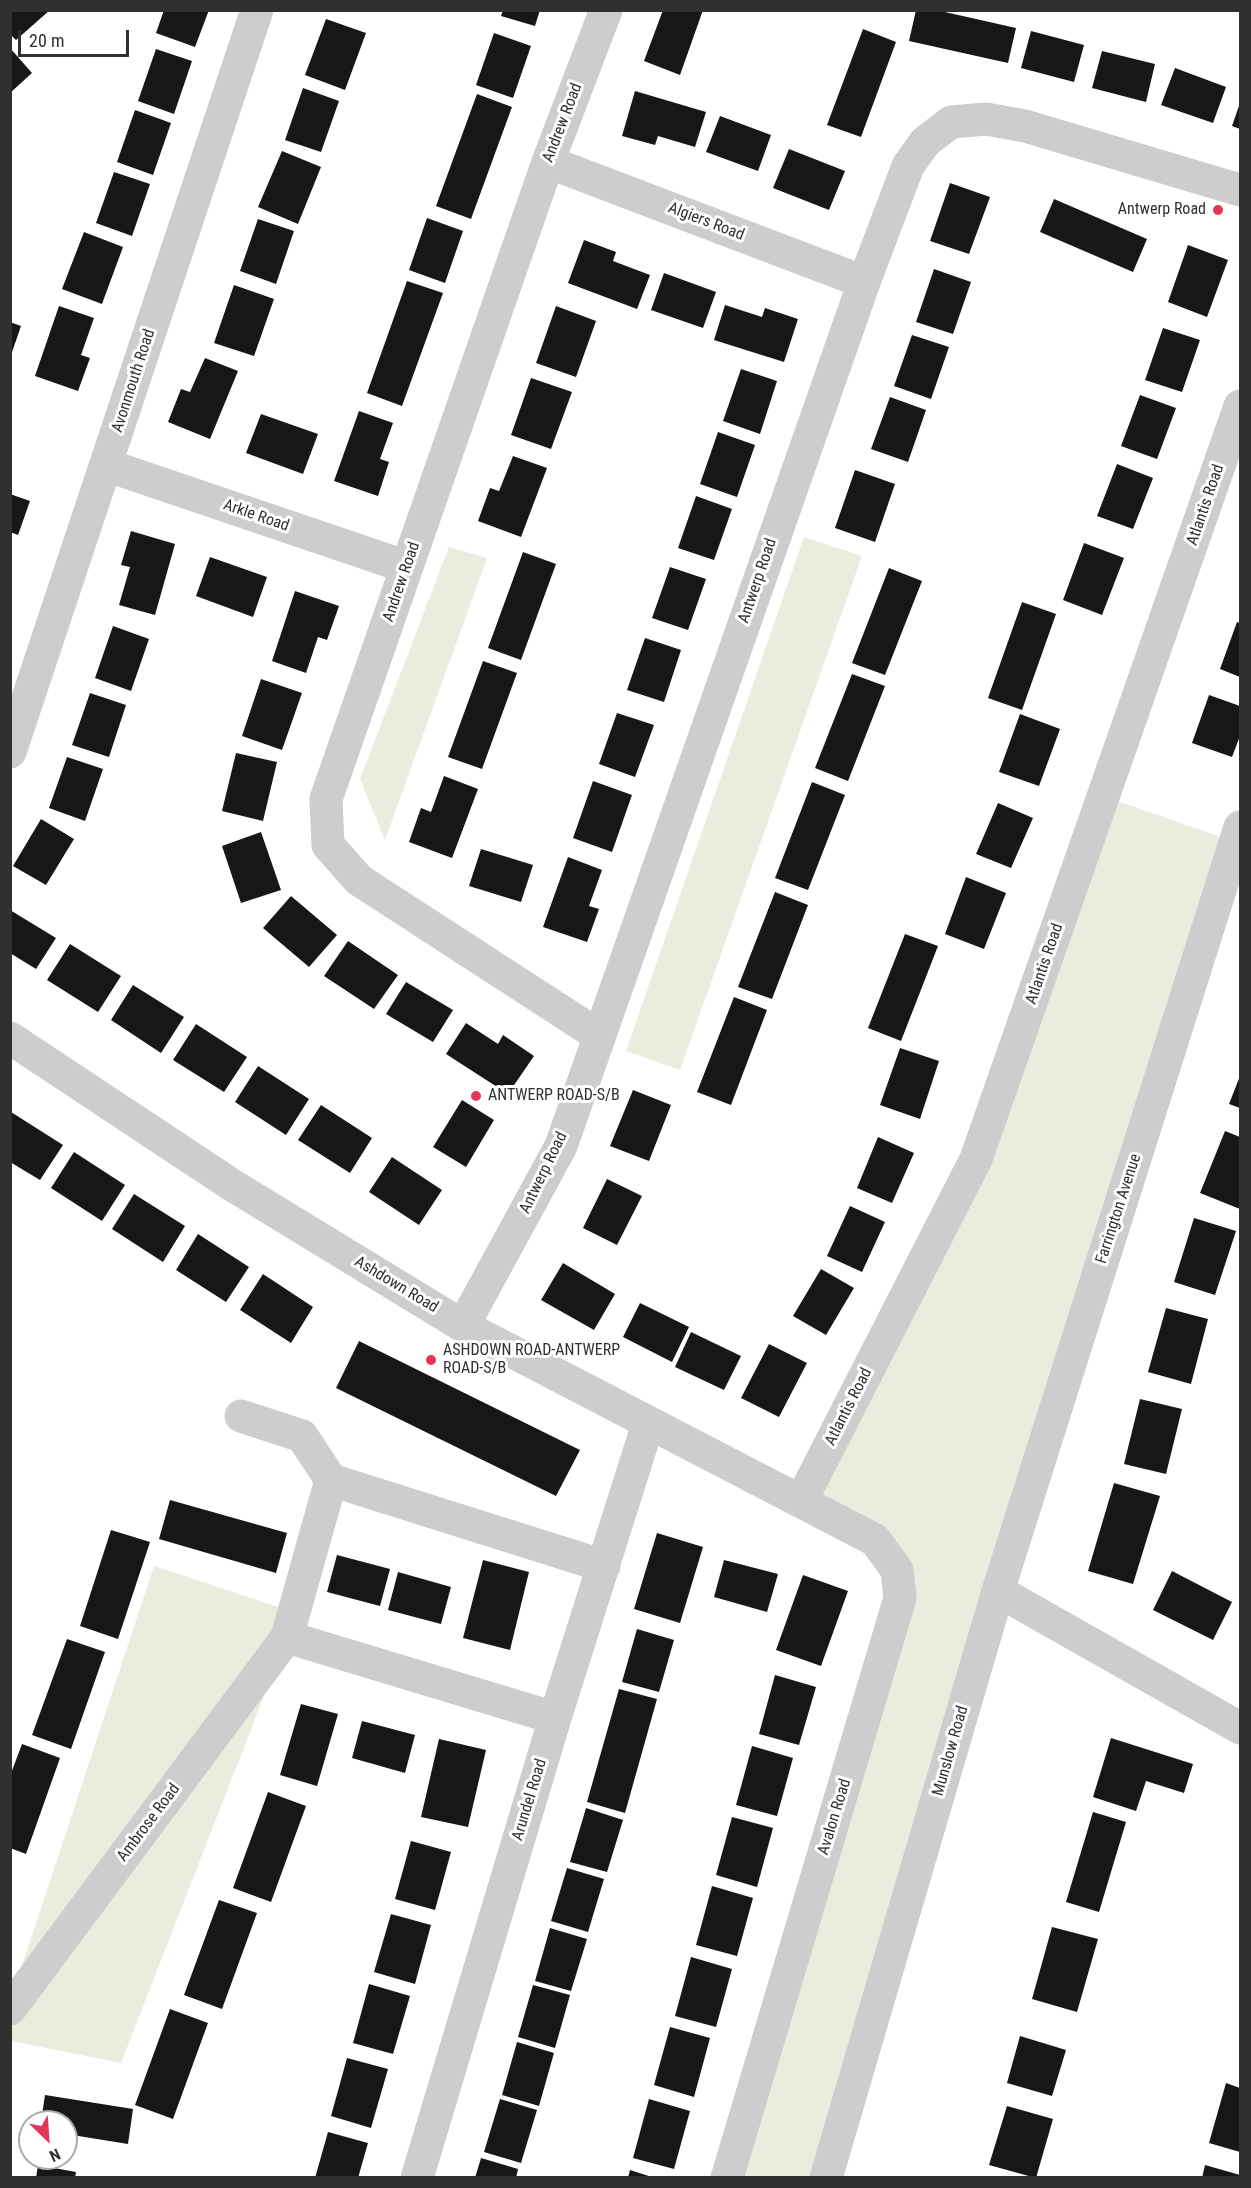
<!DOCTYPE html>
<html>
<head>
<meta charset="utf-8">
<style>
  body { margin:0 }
  #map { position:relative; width:1251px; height:2188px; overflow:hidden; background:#fff; font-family:"Roboto Condensed",sans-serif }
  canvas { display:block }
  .frame { position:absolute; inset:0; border:12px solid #303030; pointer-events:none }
  .north { position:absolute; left:18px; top:2110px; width:60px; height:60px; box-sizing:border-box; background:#fff; border:2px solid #acacac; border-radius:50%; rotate:155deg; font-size:16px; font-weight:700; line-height:24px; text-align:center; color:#303030 }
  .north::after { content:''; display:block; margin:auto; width:21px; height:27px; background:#e33658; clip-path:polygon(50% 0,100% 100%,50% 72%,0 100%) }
  .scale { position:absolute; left:18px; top:30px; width:111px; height:27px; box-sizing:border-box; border:3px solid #303030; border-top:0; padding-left:8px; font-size:18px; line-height:21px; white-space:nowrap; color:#303030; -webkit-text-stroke:4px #fff; paint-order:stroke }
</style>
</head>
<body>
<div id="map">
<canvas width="1251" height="2188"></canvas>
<div class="frame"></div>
<div class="north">N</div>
<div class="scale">20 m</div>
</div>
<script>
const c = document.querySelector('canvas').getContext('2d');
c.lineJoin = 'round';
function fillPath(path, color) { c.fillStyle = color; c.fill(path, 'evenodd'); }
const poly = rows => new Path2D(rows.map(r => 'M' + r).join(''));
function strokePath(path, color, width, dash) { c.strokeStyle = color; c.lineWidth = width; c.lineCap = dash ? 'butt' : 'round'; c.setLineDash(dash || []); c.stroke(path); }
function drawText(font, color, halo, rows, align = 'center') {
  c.font = font + ' "Roboto Condensed",sans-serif'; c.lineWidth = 6; c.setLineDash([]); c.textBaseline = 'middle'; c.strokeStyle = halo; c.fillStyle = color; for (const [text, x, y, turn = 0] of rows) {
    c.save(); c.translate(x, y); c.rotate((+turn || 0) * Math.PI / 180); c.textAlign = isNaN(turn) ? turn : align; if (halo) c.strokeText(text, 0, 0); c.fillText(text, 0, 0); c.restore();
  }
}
const green = poly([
  [804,537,862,556,680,1070,626,1051],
  [449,547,487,558,385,840,360,779],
  [1103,796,1235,842,826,2177,727,2178,897,1570,801,1501,976,1159],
  [154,1566,294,1612,287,1637,121,2063,11,2041,11,1999]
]);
const building = poly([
  [10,10,50,10,16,40,10,34],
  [164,10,209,10,195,47,156,33],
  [503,10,540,10,535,26,501,16],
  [663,10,703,10,680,75,644,61],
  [916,10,936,10,1016,28,1008,63,909,41],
  [326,19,366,33,345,90,305,75],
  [863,29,896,42,861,137,827,125],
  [1031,31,1084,45,1074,82,1021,68],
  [494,33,531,46,513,98,476,85],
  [10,48,32,73,10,93],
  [156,49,192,61,174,114,138,101],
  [1102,51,1155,64,1146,102,1092,88],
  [1175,68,1226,87,1213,123,1161,105],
  [303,88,339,101,321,152,285,140],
  [635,91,706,112,695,147,658,136,655,145,622,136],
  [477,94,512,107,471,219,436,206],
  [1240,103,1240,129,1232,126],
  [135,110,171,123,153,175,117,162],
  [720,116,771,135,758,171,706,152],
  [789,149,845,171,829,210,773,188],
  [282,151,321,167,298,224,258,207],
  [114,172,150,184,132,236,96,223],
  [950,183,990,197,969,254,930,241],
  [1054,199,1147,239,1133,272,1040,232],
  [427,218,463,231,445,283,409,270],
  [258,219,294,231,276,284,240,271],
  [84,232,123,247,102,304,62,289],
  [584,240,616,252,613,261,650,275,637,309,568,283],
  [1188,245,1228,260,1207,317,1168,302],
  [934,269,971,282,953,334,916,322],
  [664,273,716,292,703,328,651,310],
  [407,281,443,293,402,406,367,393],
  [234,285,274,299,254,356,214,343],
  [725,305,762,317,765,308,798,319,784,362,714,340],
  [59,306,94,318,81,355,90,358,78,391,35,376],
  [556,306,596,321,576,377,536,363],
  [10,322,21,326,11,355,10,355],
  [1163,328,1200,340,1182,392,1145,380],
  [912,335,949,347,931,399,894,386],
  [205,358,238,371,210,439,168,422,181,389,190,392],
  [741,369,777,381,760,434,723,421],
  [531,378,572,392,551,449,511,435],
  [1140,395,1176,408,1157,459,1121,446],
  [890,397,926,410,908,462,871,449],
  [359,411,393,423,380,459,389,462,378,496,334,481],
  [261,414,318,434,303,474,246,453],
  [718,432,755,445,737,497,700,484],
  [513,456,547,468,521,537,478,521,490,488,499,491],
  [1117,464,1153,478,1133,529,1097,516],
  [855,470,895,484,875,542,835,528],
  [10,494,30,501,18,535,10,532],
  [696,496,732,509,714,560,678,548],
  [131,531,175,544,155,615,119,605,130,567,121,565],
  [1084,543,1124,558,1102,615,1063,600],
  [523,552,556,564,521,660,488,648],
  [210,557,267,577,253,617,196,596],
  [670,567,706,579,688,630,652,618],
  [889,568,922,581,885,675,852,663],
  [295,591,339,606,327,640,318,637,306,673,272,661],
  [1022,602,1056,614,1022,710,988,698],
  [1237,622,1240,623,1240,677,1220,669],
  [113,626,149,639,131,691,95,678],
  [645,638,681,650,664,702,627,690],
  [483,661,517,673,482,769,448,757],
  [852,674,885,686,848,781,815,768],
  [261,679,302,693,282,750,242,736],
  [90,693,126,705,109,757,72,745],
  [1209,695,1240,706,1240,736,1232,757,1192,743],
  [617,713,654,725,635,777,599,764],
  [1020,714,1060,729,1039,786,999,772],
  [236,753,277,762,263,821,222,811],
  [67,757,103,769,85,821,49,808],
  [444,776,478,789,452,858,409,842,421,808,431,812],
  [593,781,632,795,612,852,573,838],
  [812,782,845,795,808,890,775,878],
  [998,803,1033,818,1011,868,976,854],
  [41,819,74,839,46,885,13,866],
  [261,832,281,890,241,903,222,846],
  [481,849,533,865,521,902,469,886],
  [568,857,602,870,589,906,599,909,587,942,543,927],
  [966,877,1006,893,984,949,945,934],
  [775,892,808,905,772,999,738,987],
  [291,896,337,935,309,967,263,928],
  [10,910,56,938,36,969,10,953],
  [905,934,938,946,901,1041,868,1028],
  [348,941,398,975,374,1009,324,976],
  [70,944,121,976,98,1012,47,980],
  [406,982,453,1010,433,1042,386,1014],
  [133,985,184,1017,161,1053,111,1020],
  [734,997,767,1010,731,1105,697,1092],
  [466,1023,498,1044,503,1035,534,1056,508,1094,446,1054],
  [196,1024,247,1057,224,1092,173,1060],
  [900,1048,939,1061,920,1119,880,1105],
  [258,1066,309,1099,286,1135,235,1102],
  [1240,1076,1240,1108,1229,1104],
  [633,1090,671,1105,649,1161,610,1146],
  [462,1100,494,1120,466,1167,433,1147],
  [321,1105,372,1138,350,1173,298,1140],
  [11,1112,63,1145,40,1180,10,1162],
  [1225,1131,1240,1137,1240,1209,1200,1193],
  [878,1137,914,1153,892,1203,857,1188],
  [74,1152,125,1185,102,1221,51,1188],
  [392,1157,442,1190,419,1225,369,1192],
  [607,1179,642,1196,617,1245,583,1228],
  [134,1194,185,1226,163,1262,112,1229],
  [850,1206,885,1222,862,1272,827,1256],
  [1194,1218,1236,1231,1215,1295,1174,1282],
  [198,1234,249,1267,226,1302,176,1270],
  [563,1263,615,1294,594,1330,541,1300],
  [821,1269,854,1288,826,1335,793,1316],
  [263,1274,313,1307,291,1343,240,1310],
  [640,1303,689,1327,672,1362,623,1337],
  [1166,1308,1208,1319,1191,1384,1148,1372],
  [691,1332,741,1356,724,1390,675,1367],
  [359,1341,580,1450,556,1496,336,1388],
  [769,1344,807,1363,779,1417,741,1398],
  [1140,1399,1182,1409,1166,1474,1124,1464],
  [1114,1483,1160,1496,1133,1584,1088,1571],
  [170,1500,287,1533,276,1573,159,1539],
  [111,1530,150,1542,118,1639,80,1626],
  [657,1533,703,1547,680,1623,634,1609],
  [337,1555,390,1569,380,1606,327,1592],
  [483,1560,529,1572,510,1650,463,1638],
  [724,1560,778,1574,767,1612,714,1597],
  [1172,1571,1232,1602,1213,1640,1153,1610],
  [398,1572,451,1587,441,1624,388,1610],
  [803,1575,848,1591,821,1666,776,1650],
  [637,1629,674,1640,659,1692,622,1682],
  [67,1639,105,1652,71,1749,32,1735],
  [775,1675,816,1687,799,1745,759,1734],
  [619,1689,657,1699,625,1813,587,1802],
  [301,1704,338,1714,317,1786,280,1775],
  [362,1721,415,1735,405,1773,352,1758],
  [1111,1738,1193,1764,1184,1793,1146,1781,1136,1811,1093,1797],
  [439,1739,486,1750,468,1827,421,1817],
  [22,1744,60,1758,26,1854,10,1848,10,1776],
  [752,1746,793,1758,777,1816,736,1805],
  [268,1792,306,1806,271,1902,233,1888],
  [586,1808,623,1820,607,1872,570,1862],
  [1093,1812,1126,1822,1099,1912,1066,1902],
  [732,1817,773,1828,757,1887,716,1875],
  [411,1841,451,1852,435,1910,395,1899],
  [567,1868,604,1879,588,1932,551,1921],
  [712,1886,753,1898,737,1956,696,1945],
  [219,1900,257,1913,222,2009,184,1995],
  [391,1914,431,1925,415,1984,374,1972],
  [1052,1927,1098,1939,1077,2012,1032,1999],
  [550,1928,587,1939,571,1991,535,1981],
  [691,1957,732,1969,716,2027,675,2016],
  [369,1984,410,1996,393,2054,353,2043],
  [533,1985,570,1995,555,2048,518,2037],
  [170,2009,208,2023,173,2119,135,2105],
  [670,2027,710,2038,694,2097,654,2085],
  [1020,2036,1066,2050,1052,2096,1007,2083],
  [517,2042,554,2053,539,2106,502,2095],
  [347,2058,388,2069,371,2128,331,2116],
  [1226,2083,1240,2088,1240,2152,1209,2143],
  [45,2095,133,2109,128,2144,66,2134,66,2122,41,2122],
  [500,2099,537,2110,521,2163,484,2152],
  [649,2099,690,2111,674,2169,633,2158],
  [1007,2106,1053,2119,1036,2178,989,2165],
  [328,2132,368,2143,358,2178,315,2178],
  [481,2158,518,2169,516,2178,475,2178],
  [38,2165,76,2172,75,2178,36,2178],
  [1205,2165,1240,2175,1240,2178,1202,2178],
  [630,2170,652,2177,652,2178,628,2178]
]);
const minor = poly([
  [548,162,864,282],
  [106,465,407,567],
  [10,752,257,10],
  [598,1035,359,880,328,845,326,799,548,162,606,10],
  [10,1038,232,1185,463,1326,875,1540,897,1570,900,1598,727,2178],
  [463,1326,561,1146,864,282,908,166,925,142,951,122,986,119,1025,126,1240,190],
  [241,1416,302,1436,331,1480,604,1566],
  [801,1501,976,1159,1240,406],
  [998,1591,1240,827],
  [287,1637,555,1718],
  [10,2009,287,1637,331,1480],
  [417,2178,555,1718,648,1424],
  [826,2178,998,1591,1240,1728]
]);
const markers = [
  [1218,210,6,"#e33658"],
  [476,1096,6,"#e33658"],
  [431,1360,6,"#e33658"]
];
const streetNames = [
  ["Andrew Road",563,123,-69],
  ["Algiers Road",706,222,21],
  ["Avonmouth Road",134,381,-72],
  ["Atlantis Road",1206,505,-71],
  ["Arkle Road",256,516,19],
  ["Antwerp Road",758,581,-71],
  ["Andrew Road",402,582,-71],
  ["Atlantis Road",1045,964,-71],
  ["Antwerp Road",544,1173,-64],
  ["Farrington Avenue",1119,1209,-72],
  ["Ashdown Road",396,1285,31],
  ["Atlantis Road",849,1407,-63],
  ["Munslow Road",951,1751,-74],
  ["Arundel Road",530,1800,-73],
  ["Avalon Road",835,1817,-73],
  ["Ambrose Road",149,1823,-53]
];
const poiNames = [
  ["Antwerp Road",1206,210,"right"],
  ["ANTWERP ROAD-S/B",488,1096],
  ["ASHDOWN ROAD-ANTWERP",443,1351],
  ["ROAD-S/B",443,1369]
];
fillPath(green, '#e8edde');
fillPath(building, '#171717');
strokePath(minor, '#cdcdcd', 33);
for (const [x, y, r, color] of markers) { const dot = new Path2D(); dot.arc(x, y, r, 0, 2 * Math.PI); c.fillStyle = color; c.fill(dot); strokePath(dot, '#fff', 2); }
drawText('16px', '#303030', '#fff', streetNames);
drawText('16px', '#303030', '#fff', poiNames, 'left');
</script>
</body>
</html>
